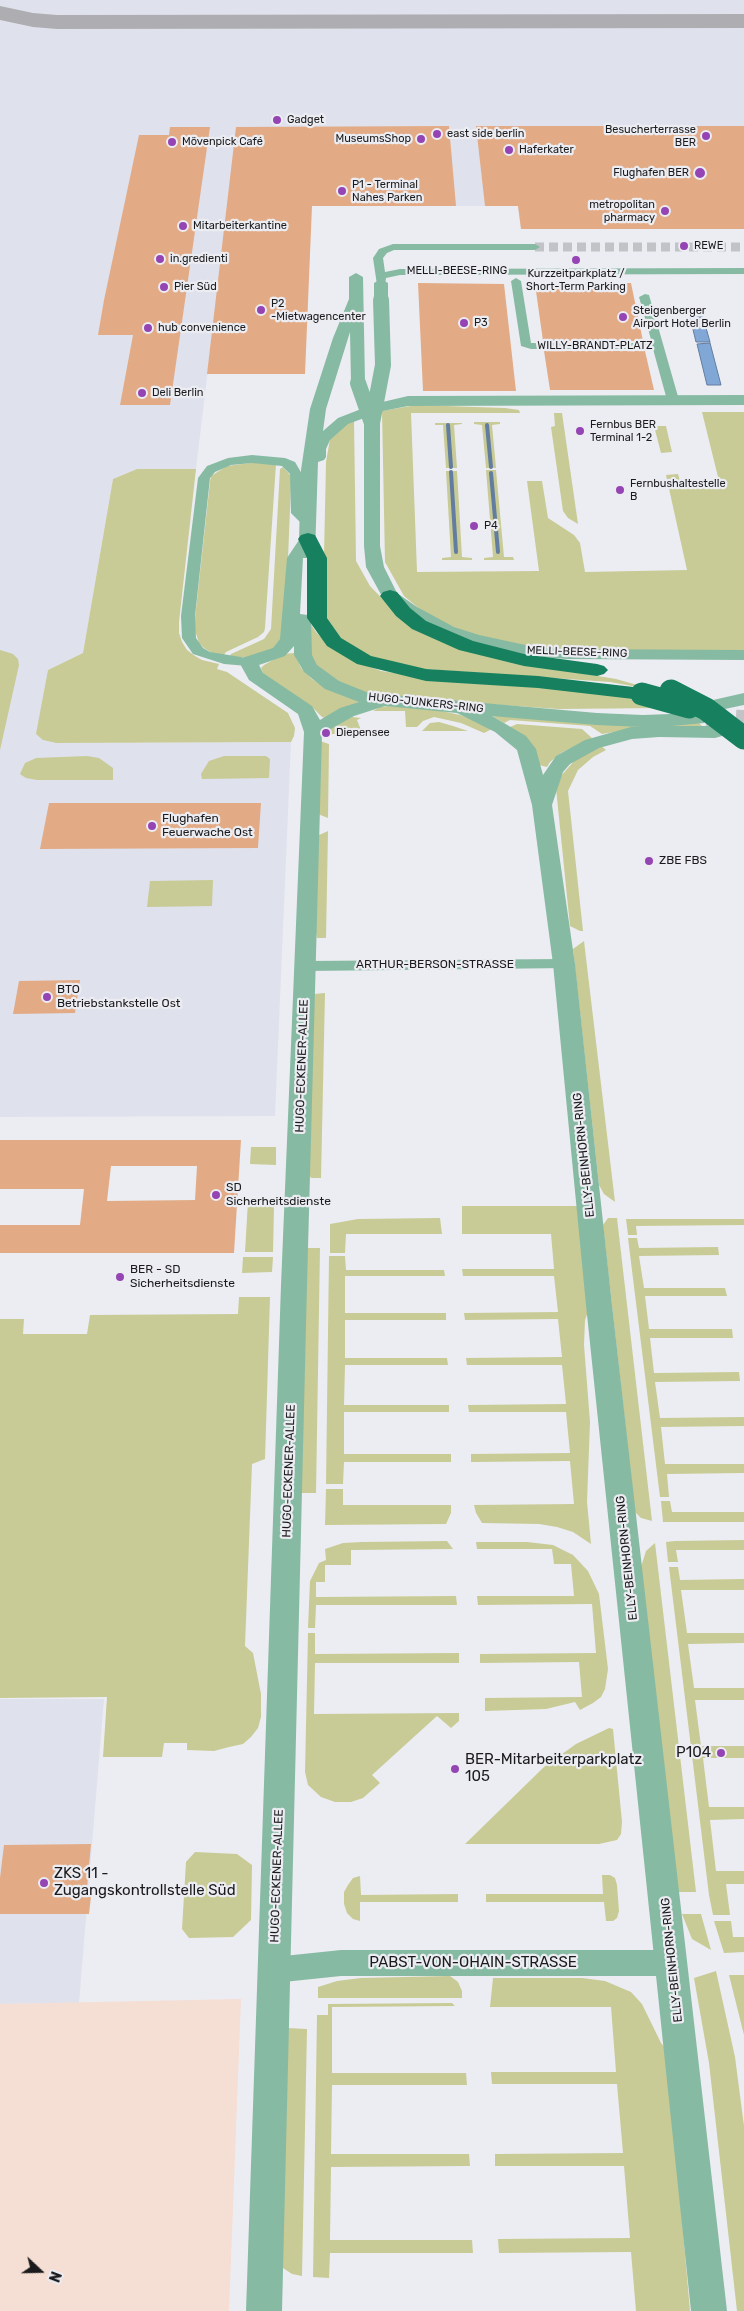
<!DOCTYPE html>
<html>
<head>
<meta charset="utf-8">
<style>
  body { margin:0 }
  #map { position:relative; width:744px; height:2311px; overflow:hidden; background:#ecedf2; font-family:Rubik,sans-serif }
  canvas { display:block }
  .north { position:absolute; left:15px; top:2246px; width:50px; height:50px; -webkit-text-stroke:4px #ecedf2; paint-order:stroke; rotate:111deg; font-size:14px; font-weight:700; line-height:20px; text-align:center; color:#1b1b1d }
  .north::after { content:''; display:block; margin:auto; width:18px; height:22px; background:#1b1b1d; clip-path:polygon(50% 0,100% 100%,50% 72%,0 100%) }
</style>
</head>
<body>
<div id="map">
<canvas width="744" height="2311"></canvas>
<div class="north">N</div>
</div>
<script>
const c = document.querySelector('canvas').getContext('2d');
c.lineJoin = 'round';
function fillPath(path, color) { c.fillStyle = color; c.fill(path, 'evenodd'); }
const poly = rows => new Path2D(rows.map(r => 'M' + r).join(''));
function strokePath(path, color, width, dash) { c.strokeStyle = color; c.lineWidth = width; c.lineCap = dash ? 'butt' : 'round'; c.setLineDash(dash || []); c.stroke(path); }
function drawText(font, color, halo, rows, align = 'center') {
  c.font = font + ' Rubik,sans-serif'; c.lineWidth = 4.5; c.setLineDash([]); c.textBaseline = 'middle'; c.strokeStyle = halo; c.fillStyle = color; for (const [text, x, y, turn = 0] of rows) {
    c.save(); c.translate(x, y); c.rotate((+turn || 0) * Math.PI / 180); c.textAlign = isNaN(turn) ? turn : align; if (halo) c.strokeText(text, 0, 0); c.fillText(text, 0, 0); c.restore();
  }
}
const built = poly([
  [0,0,744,0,744,229,521,229,518,206,456,206,231,176,196,469,137,469,113,479,83,653,48,670,43,740,56,743,291,742,275,1116,0,1117],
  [0,1699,104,1699,79,2003,0,2004]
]);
const industrial = poly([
  [241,1999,229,2311,0,2311,0,2004]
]);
const green = poly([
  [416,405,505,408,519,410,520,413,411,413,417,572,539,571,527,481,542,481,548,518,574,535,580,543,585,572,687,570,666,475,678,474,680,481,719,481,702,412,744,412,744,650,566,650,532,648,483,638,445,624,422,611,404,596,385,562,382,411],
  [554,413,562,413,578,524,568,518,563,511,551,427,555,426],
  [354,420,356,561,370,586,398,615,574,672,616,679,655,690,610,682,410,668,371,657,341,639,325,615,323,602,326,462,330,439,346,424],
  [474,422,500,422,500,424,492,425,496,468,486,468,482,425,474,424],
  [435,423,462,423,462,424,454,425,457,468,446,468,443,425,435,425],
  [654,426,666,426,672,452,661,453],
  [258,462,276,464,265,628,264,632,258,637,226,652,223,656,212,653,204,648,199,643,194,627,210,482,211,476,227,466],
  [283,467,291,476,291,484,285,633,272,650,250,657,230,657,231,654,264,639,271,629,280,469],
  [137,469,196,469,179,622,179,633,182,642,187,650,195,656,202,660,219,664,217,669,227,672,288,713,295,728,294,736,291,742,56,743,43,740,36,734,48,670,83,653,113,479],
  [486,470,496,470,504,557,513,557,514,560,484,560,484,558,493,557],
  [446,471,457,471,462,557,472,558,472,560,442,560,442,558,451,557],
  [310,623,316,632,329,646,353,660,381,671,435,679,551,688,630,698,661,708,558,709,404,698,368,693,343,685,320,670,310,656],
  [0,650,13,654,18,659,19,665,0,750],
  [294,653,301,668,312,679,329,690,361,701,325,718,322,717,314,709,264,676,261,668,264,665,284,654],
  [388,706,437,710,460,715,494,728,484,733,461,723,434,717,423,721,417,727,406,727,405,711,373,711,380,707],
  [489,714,699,723,702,726,638,728,602,734,590,726,510,720,504,723],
  [352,717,361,718,357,720,361,730,343,734,322,734,325,730],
  [439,722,453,726,468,731,422,731,430,723],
  [517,724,582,729,592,738,561,753,550,762,547,767,539,765,510,727],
  [320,741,329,744,328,818,318,814],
  [601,746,606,750,593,757,578,770,568,791,583,931,580,931,570,926,556,788,560,777,575,760],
  [87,756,99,758,113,768,113,780,37,780,26,778,20,774,25,763,36,758],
  [224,756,266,756,270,759,269,778,202,779,201,774,209,761],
  [328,831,326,938,317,938,315,929,317,836],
  [213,880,212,906,147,907,150,881],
  [584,941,615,1202,604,1194,599,1185,573,949],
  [325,993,321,1178,311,1178,308,1173,314,994],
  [251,1147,276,1147,276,1165,250,1164],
  [248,1201,272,1201,274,1206,273,1252,245,1252],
  [462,1206,581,1206,591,1304,585,1320,584,1345,590,1422,587,1502,591,1544,573,1532,557,1527,539,1524,482,1523,476,1513,474,1505,574,1504,570,1461,471,1462,471,1454,570,1453,566,1412,469,1412,468,1405,566,1404,562,1365,467,1365,466,1358,562,1357,558,1319,465,1320,464,1313,558,1312,554,1276,463,1276,462,1269,554,1269,551,1234,462,1234],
  [440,1218,442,1234,346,1234,345,1253,330,1253,330,1224,358,1219],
  [608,1218,617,1218,652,1521,641,1518,635,1512,603,1225],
  [626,1219,744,1219,744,1225,636,1226,637,1235,628,1235],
  [628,1238,637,1238,639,1248,718,1247,719,1255,639,1256,644,1288,725,1288,727,1296,645,1296,649,1329,732,1329,733,1338,650,1338,654,1373,739,1372,740,1381,655,1382,660,1418,744,1417,744,1426,661,1427,665,1464,744,1464,744,1473,667,1474,669,1497,660,1497],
  [307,1248,320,1248,316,1493,300,1493],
  [329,1256,345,1256,346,1270,444,1270,445,1276,345,1276,345,1313,446,1313,446,1320,345,1320,345,1358,447,1358,448,1365,345,1365,344,1405,449,1405,449,1412,344,1412,344,1454,451,1454,451,1462,344,1462,343,1484,326,1484],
  [243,1257,273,1257,272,1272,242,1273],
  [239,1297,270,1297,265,1459,252,1464,245,1646,253,1653,261,1694,261,1717,258,1728,251,1737,243,1744,229,1747,214,1751,187,1750,187,1743,164,1743,162,1757,103,1757,107,1697,0,1698,0,1319,24,1319,23,1334,87,1334,90,1315,238,1314],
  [326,1489,343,1489,343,1505,451,1505,451,1513,446,1524,325,1525],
  [661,1501,670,1501,672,1512,744,1512,744,1522,663,1522],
  [744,1540,744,1550,676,1550,678,1562,668,1562,666,1542,675,1541],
  [447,1541,453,1549,351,1550,351,1565,325,1565,325,1582,316,1582,316,1597,456,1596,457,1605,316,1605,315,1628,308,1628,310,1581,319,1563,326,1560,325,1549,343,1543,362,1542],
  [476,1542,527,1542,553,1545,573,1555,588,1571,599,1594,608,1669,605,1689,601,1697,593,1703,580,1710,575,1702,546,1709,485,1711,485,1698,582,1697,579,1662,480,1663,480,1654,596,1653,592,1604,478,1605,477,1596,574,1596,571,1564,554,1564,552,1549,477,1549],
  [655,1543,696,1892,676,1892,641,1567,646,1551],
  [669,1567,678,1567,680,1580,744,1579,744,1590,681,1590,687,1633,744,1633,744,1643,688,1644,694,1688,744,1688,744,1700,695,1700,701,1746,744,1746,744,1758,703,1758,709,1807,744,1807,744,1819,710,1820,716,1871,744,1871,744,1884,726,1884,730,1915,713,1915,709,1895],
  [308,1633,315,1633,315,1654,459,1653,459,1663,315,1663,314,1714,459,1713,459,1721,451,1728,437,1716,372,1775,380,1783,363,1798,351,1802,335,1802,321,1797,308,1785,305,1772],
  [609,1728,613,1729,622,1822,621,1834,617,1840,599,1844,465,1844,544,1767,576,1744],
  [195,1852,237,1854,252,1865,251,1920,233,1937,189,1938,182,1929,186,1862],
  [602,1875,610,1875,615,1878,617,1885,619,1911,617,1918,613,1921,606,1921,604,1902,486,1902,486,1894,603,1894],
  [360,1876,361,1895,458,1894,458,1902,360,1902,360,1921,353,1919,347,1913,344,1904,344,1892,348,1885,353,1878],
  [682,1914,701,1914,711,1950,692,1939],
  [714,1921,731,1921,733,1937,744,1937,744,1952,724,1953],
  [716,1971,735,2057,744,2126,744,2311,737,2311,709,2063,694,1978],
  [729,1975,744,1975,744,2035],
  [450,1976,458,1982,462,1991,462,1998,318,1998,318,1987,337,1981,361,1978],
  [493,1978,582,1978,605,1981,631,1992,642,2004,661,2043,667,2050,690,2311,636,2311,631,2252,499,2253,498,2239,630,2238,624,2166,495,2166,495,2154,623,2153,617,2084,492,2084,491,2072,616,2072,611,2007,490,2007],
  [452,2003,455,2006,332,2007,332,2073,466,2073,467,2085,332,2085,331,2154,469,2154,470,2166,331,2167,330,2240,472,2240,473,2253,330,2253,329,2278,313,2277,317,2015,328,2015,328,2004],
  [287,2028,307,2029,302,2276,292,2274,283,2268,280,2261]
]);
const water = poly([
  [690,317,703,317,710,342,696,342,690,317],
  [710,343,721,385,707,385,697,344,710,343]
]);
const stream = poly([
  [448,425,451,467],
  [487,425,491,467],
  [451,472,456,552],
  [491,473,498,552]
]);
const taxiway = poly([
  [0,6,33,13,57,15,744,14,744,28,57,29,33,27,0,20,0,6]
]);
const building = poly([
  [449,126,456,206,312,206,305,374,207,374,236,127],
  [476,126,744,126,744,229,521,229,518,206,485,206],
  [170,127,210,127,170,405,120,405,133,335,98,335,104,300,139,135,169,135],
  [418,283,504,284,516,391,423,391],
  [631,283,643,341,543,341,535,284],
  [544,351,645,351,654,390,550,390],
  [49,803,261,803,258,848,40,849],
  [80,980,75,1013,13,1014,19,981],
  [0,1140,241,1140,234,1253,0,1253,0,1225,80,1225,84,1189,0,1189],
  [111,1166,197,1166,195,1200,107,1201],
  [91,1844,87,1888,92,1888,89,1914,0,1914,0,1878,4,1845]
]);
const minorTunnel = poly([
  [535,247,744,247]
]);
const tertiaryTunnel = poly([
  [706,719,744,720]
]);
const minor = poly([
  [393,244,535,244,540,247,535,250,394,250,387,253,383,258,385,272,400,269,744,268,744,274,400,275,386,278,385,285,377,285,373,258,379,249,393,244],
  [516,278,521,281,531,343,652,343,639,297,645,294,649,295,679,400,677,403,669,403,667,400,653,349,531,349,521,346,511,281,516,278],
  [252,455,285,458,295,462,302,474,303,512,316,523,309,527,304,526,291,513,290,474,282,466,252,463,231,465,215,472,210,478,195,616,196,638,203,648,210,652,253,659,255,662,248,666,224,664,193,654,182,638,181,616,198,478,207,466,228,458,252,455],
  [564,959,570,960,573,964,570,968,306,971,300,970,297,966,300,962,306,961,564,959],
  [341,1950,672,1950,681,1954,685,1963,681,1972,672,1976,341,1976,274,1983,265,1979,261,1970,265,1961,274,1957,341,1950]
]);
const tertiary = poly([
  [356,273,363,277,365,383,358,387,351,383,350,332,326,409,323,431,338,418,374,404,408,396,744,395,744,405,408,406,383,411,348,424,330,440,326,449,326,457,324,460,318,462,315,554,313,558,303,558,300,614,308,615,311,619,312,655,317,665,339,681,369,693,597,713,643,715,697,713,704,715,706,719,704,723,672,726,715,726,722,728,724,732,722,736,715,738,659,737,632,739,599,748,570,764,563,772,552,805,575,964,612,1305,727,2311,691,2311,586,1305,553,964,532,805,517,750,495,732,457,713,385,706,354,716,322,734,307,1285,282,2311,246,2311,281,1285,304,732,298,714,249,680,239,662,242,658,273,648,280,639,287,558,299,540,301,470,310,409,333,338,349,299,349,277,356,273],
  [294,646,294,655,304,672,325,689,359,702,340,708,320,720,312,706,263,673,259,665,285,656,294,646],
  [492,716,597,725,641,727,631,727,585,740,556,756,543,775,536,749,526,736,492,716],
  [381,279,388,283,388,300,381,304,374,300,374,283,381,279],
  [372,418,377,420,380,423,380,546,384,567,397,593,417,607,454,627,479,635,530,646,567,649,744,650,744,660,567,659,530,656,469,644,442,635,405,615,384,600,366,567,364,546,364,423,367,420,372,418],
  [744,693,744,705,720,710,713,708,711,704,713,700,744,693]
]);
const trunk = poly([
  [308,533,315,535,327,558,327,618,341,638,371,656,426,669,538,676,642,688,650,689,653,694,650,699,642,700,538,688,426,681,357,664,327,646,307,618,307,558,298,539,301,535,308,533],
  [390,590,397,592,410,608,426,621,473,641,524,654,597,664,604,666,608,670,604,674,597,676,524,666,459,650,412,629,396,616,380,596,383,592,390,590]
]);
const tertiaryBridge = poly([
  [358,383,372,423],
  [372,423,383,365,381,300]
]);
const trunkBridge = poly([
  [671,691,706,709,744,738],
  [642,694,689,707]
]);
const markers = [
  [277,120,5,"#9544b3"],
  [437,134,5,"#9544b3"],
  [706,136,5,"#9544b3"],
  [421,139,5,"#9544b3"],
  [172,142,5,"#9544b3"],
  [509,150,5,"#9544b3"],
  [700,173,6,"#9544b3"],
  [342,191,5,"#9544b3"],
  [665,211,5,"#9544b3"],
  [183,226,5,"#9544b3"],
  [684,246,5,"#9544b3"],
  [160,259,5,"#9544b3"],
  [576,260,5,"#9544b3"],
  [164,287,5,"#9544b3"],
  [261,310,5,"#9544b3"],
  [623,317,5,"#9544b3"],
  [464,323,5,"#9544b3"],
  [148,328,5,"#9544b3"],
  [142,393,5,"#9544b3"],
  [580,431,5,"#9544b3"],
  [620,490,5,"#9544b3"],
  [474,526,5,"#9544b3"],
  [326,733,5,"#9544b3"],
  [152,826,5,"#9544b3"],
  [649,861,5,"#9544b3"],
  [47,997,5,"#9544b3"],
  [216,1195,5,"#9544b3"],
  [120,1277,5,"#9544b3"],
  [721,1753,5,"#9544b3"],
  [455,1769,5,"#9544b3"],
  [44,1883,5,"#9544b3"]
];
const farPoinames = [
  ["Gadget",287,120],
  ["Besucherterrasse",696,130,"right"],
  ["BER",696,143,"right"],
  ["east side berlin",447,134],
  ["MuseumsShop",411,139,"right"],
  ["Mövenpick Café",182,142],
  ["Haferkater",519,150],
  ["Flughafen BER",689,173,"right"],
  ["P1 - Terminal",352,185],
  ["Nahes Parken",352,198],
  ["metropolitan",655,205,"right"],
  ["pharmacy",655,218,"right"],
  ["Mitarbeiterkantine",193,226],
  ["REWE",694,246],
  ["in.gredienti",170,259],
  ["Kurzzeitparkplatz /",576,274,"center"],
  ["Short-Term Parking",576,287,"center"],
  ["Pier Süd",174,287],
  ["P2",271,304],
  ["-Mietwagencenter",271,317],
  ["Steigenberger",633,311],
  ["Airport Hotel Berlin",633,324],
  ["P3",474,323],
  ["hub convenience",158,328],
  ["Deli Berlin",152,393],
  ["Fernbus BER",590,425],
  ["Terminal 1-2",590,438],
  ["Fernbushaltestelle",630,484],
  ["B",630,497],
  ["P4",484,526],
  ["Diepensee",336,733]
];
const farStreetnames = [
  ["MELLI-BEESE-RING",457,271],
  ["WILLY-BRANDT-PLATZ",595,346],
  ["MELLI-BEESE-RING",577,652,2],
  ["HUGO-JUNKERS-RING",426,703,6]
];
const poiNames = [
  ["Flughafen",162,819],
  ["Feuerwache Ost",162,833],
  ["ZBE FBS",659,861],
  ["BTO",57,990],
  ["Betriebstankstelle Ost",57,1004],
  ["SD",226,1188],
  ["Sicherheitsdienste",226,1202],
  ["BER - SD",130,1270],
  ["Sicherheitsdienste",130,1284]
];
const streetNames = [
  ["ARTHUR-BERSON-STRASSE",435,965],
  ["HUGO-ECKENER-ALLEE",302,1066,-88],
  ["ELLY-BEINHORN-RING",584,1155,-96],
  ["HUGO-ECKENER-ALLEE",289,1471,-88],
  ["ELLY-BEINHORN-RING",627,1558,-96],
  ["HUGO-ECKENER-ALLEE",277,1876,-88],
  ["ELLY-BEINHORN-RING",672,1960,-96]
];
const nearPoinames = [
  ["P104",711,1753,"right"],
  ["BER-Mitarbeiterparkplatz",465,1760],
  ["105",465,1777],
  ["ZKS 11 -",54,1874],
  ["Zugangskontrollstelle Süd",54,1891]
];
const nearStreetnames = [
  ["PABST-VON-OHAIN-STRASSE",473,1963]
];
fillPath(built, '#dfe1ed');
fillPath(industrial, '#f5ded3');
fillPath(green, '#c8cb95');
fillPath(water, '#81a7d7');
strokePath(water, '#627d9f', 1);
strokePath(stream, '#627d9f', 4);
fillPath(taxiway, '#aeaeb2');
fillPath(building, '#e2ab86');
strokePath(minorTunnel, '#c2c3c7', 9, [9, 5]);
strokePath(tertiaryTunnel, '#c2c3c7', 20, [20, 10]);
fillPath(minor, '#87baa3');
fillPath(tertiary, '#87baa3');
fillPath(trunk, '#16805f');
strokePath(tertiaryBridge, '#87baa3', 16);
strokePath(trunkBridge, '#16805f', 23);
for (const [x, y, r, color] of markers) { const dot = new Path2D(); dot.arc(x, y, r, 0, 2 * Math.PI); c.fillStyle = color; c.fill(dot); strokePath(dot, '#ecedf2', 2); }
drawText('11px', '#1b1b1d', '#ecedf2', farPoinames, 'left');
drawText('11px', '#1b1b1d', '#ecedf2', farStreetnames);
drawText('12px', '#1b1b1d', '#ecedf2', poiNames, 'left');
drawText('12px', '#1b1b1d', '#ecedf2', streetNames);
drawText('15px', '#1b1b1d', '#ecedf2', nearPoinames, 'left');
drawText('15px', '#1b1b1d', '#ecedf2', nearStreetnames);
</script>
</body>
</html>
